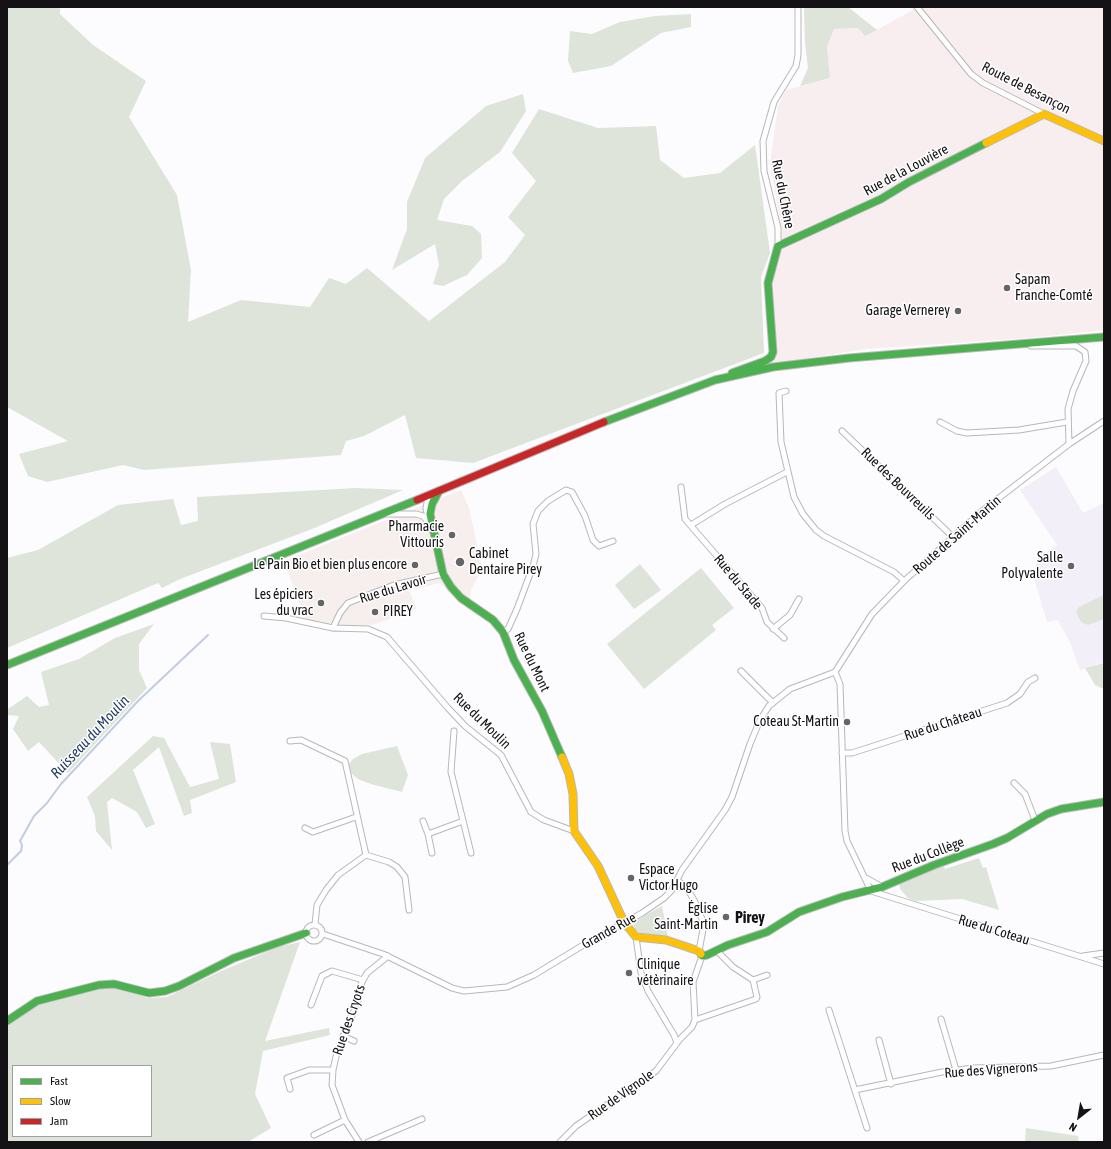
<!DOCTYPE html>
<html>
<head>
<meta charset="utf-8">
<style>
  body { margin:0 }
  #map { position:relative; width:1111px; height:1149px; overflow:hidden; background:#fcfbfe; font-family:"Asap Condensed",sans-serif }
  canvas { display:block }
  .frame { position:absolute; inset:0; border:8px solid #141215; pointer-events:none }
  .legend { position:absolute; left:12px; top:1065px; width:140px; height:72px; box-sizing:border-box; background:#fff; border:1px solid #a1a0a1; margin:0; padding:5px 7px; list-style:none; font-size:12px; color:#141215 }
  .legend li { display:flex; align-items:center; gap:8px; height:20px }
  .legend b { width:20px; border:1px solid #a1a0a1 }
  .north { position:absolute; left:1059px; top:1097px; width:40px; height:40px; -webkit-text-stroke:3px #fff; paint-order:stroke; rotate:211deg; font-size:11px; font-weight:700; line-height:16px; text-align:center; color:#141215 }
  .north::after { content:''; display:block; margin:auto; width:14px; height:18px; background:#141215; clip-path:polygon(50% 0,100% 100%,50% 72%,0 100%) }
</style>
</head>
<body>
<div id="map">
<canvas width="1111" height="1149"></canvas>
<div class="frame"></div>
<ul class="legend">
<li><b style="height:5px;background:#4caf50"></b>Fast</li>
<li><b style="height:5px;background:#ffc107"></b>Slow</li>
<li><b style="height:5px;background:#c62828"></b>Jam</li>
</ul>
<div class="north">N</div>
</div>
<script>
const c = document.querySelector('canvas').getContext('2d');
c.lineJoin = 'round';
function fillPath(path, color) { c.fillStyle = color; c.fill(path, 'evenodd'); }
const poly = rows => new Path2D(rows.map(r => 'M' + r).join(''));
function strokePath(path, color, width, dash) { c.strokeStyle = color; c.lineWidth = width; c.lineCap = dash ? 'butt' : 'round'; c.setLineDash(dash || []); c.stroke(path); }
function drawText(font, color, halo, rows, align = 'center') {
  c.font = font + ' "Asap Condensed",sans-serif'; c.lineWidth = 3; c.setLineDash([]); c.textBaseline = 'middle'; c.strokeStyle = halo; c.fillStyle = color; for (const [text, x, y, turn = 0] of rows) {
    c.save(); c.translate(x, y); c.rotate((+turn || 0) * Math.PI / 180); c.textAlign = isNaN(turn) ? turn : align; if (halo) c.strokeText(text, 0, 0); c.fillText(text, 0, 0); c.restore();
  }
}
const commercial = poly([
  [461,490,469,508,481,564,478,577,471,590,469,610,440,583,409,590,417,609,372,625,348,626,305,620,284,561]
]);
const industrial = poly([
  [911,7,1104,7,1104,330,1029,338,864,349,775,364,773,281,780,252,782,231,770,163,778,106,786,90,830,78,827,47,834,29,859,28,865,36,913,10]
]);
const built = poly([
  [1056,467,1083,513,1104,503,1104,662,1080,670,1071,645,1058,620,1047,622,1035,582,1036,560,1057,545,1020,490]
]);
const green = poly([
  [7,7,60,7,60,14,93,45,146,81,129,117,177,195,191,270,188,322,241,300,310,307,329,278,346,284,367,268,429,321,505,262,525,235,508,217,536,181,512,153,539,109,598,128,656,126,660,160,684,178,720,173,755,145,770,253,761,277,764,353,473,463,416,458,405,415,364,436,346,441,341,455,144,470,123,465,47,482,28,476,19,454,68,441,7,407],
  [804,7,848,7,877,30,865,36,858,28,834,29,827,47,830,78,800,86,808,68,805,43],
  [691,14,691,27,661,33,611,66,573,73,568,61,570,31,592,34,620,22,655,16],
  [523,94,526,111,500,152,462,181,444,199,437,220,472,226,481,234,482,258,467,275,443,286,433,284,439,265,435,244,392,270,407,229,407,202,425,158,486,106],
  [356,488,403,490,312,529,180,579,162,588,158,583,7,648,7,558,38,550,118,505,173,499,181,525,198,521,197,497],
  [640,564,661,590,634,609,615,585],
  [701,568,734,608,712,625,716,630,644,689,607,644],
  [1104,595,1104,619,1088,625,1081,622,1076,612,1079,607],
  [154,624,139,644,139,670,147,688,68,773,39,742,28,751,13,729,19,716,7,715,7,707,8,709,27,696,39,707,49,705,41,672,79,659,115,638],
  [1104,663,1104,689,1095,685,1085,668],
  [153,736,164,738,190,787,219,779,210,742,230,744,236,782,190,800,192,813,184,816,159,747,133,770,155,824,146,828,137,812,112,798,107,802,112,850,96,831,95,816,87,797],
  [397,746,408,775,402,792,371,784,358,779,351,773,349,764,353,759,362,754],
  [979,858,983,868,986,867,999,910,962,899,915,901,908,898,900,889,899,883,943,864,945,869],
  [662,906,668,937,642,935,635,929,633,922],
  [300,942,265,1041,329,1028,330,1035,263,1051,255,1094,271,1128,248,1142,7,1142,7,1024,40,1004,92,989,117,987,148,998,167,997,219,972,278,947],
  [13,1066,151,1066,151,1136,13,1136],
  [1026,1128,1078,1136,1079,1142,1025,1142]
]);
const stream = poly([
  [7,865,21,851,22,845,20,841,34,816,47,803,61,784,138,701,208,635]
]);
const street = poly([
  [917,7,971,74,983,83,1044,114],
  [778,246,778,228,764,171,763,141,774,102,796,66,798,55,798,7],
  [1031,346,1076,346,1085,352,1086,361,1073,391,1068,409,1069,444],
  [786,391,779,393,781,442,794,497,803,514,816,530,824,536,894,572,904,581],
  [940,422,957,431,967,433,1019,430,1067,422],
  [842,431,953,537],
  [681,487,685,519,762,608,767,622,784,638],
  [428,496,426,509,429,520],
  [387,514,416,514,423,516,431,525],
  [691,525,725,504,787,472],
  [264,616,286,618,333,628,368,629,387,637,448,708,465,726,501,755,531,812,544,820,574,831],
  [333,628,340,613,348,603,394,585,443,574],
  [773,629,790,615,799,599],
  [503,632,508,629,517,609,533,566,536,554,533,524,538,511,548,501,566,490,572,492,585,516,593,540,599,546,613,541],
  [741,671,773,703],
  [835,672,840,684,845,831,847,841,871,891,1104,964],
  [835,672,872,614,904,581,982,511,1069,444,1104,421],
  [454,731,451,772,471,853],
  [290,741,301,740,345,761,366,855,338,875,326,890,317,905,315,924],
  [842,753,852,753,1007,703,1020,694,1028,682,1035,678],
  [1014,783,1025,794,1035,820],
  [423,821,428,834],
  [305,828,313,832,356,817],
  [432,853,428,834,463,821],
  [366,855,389,862,397,867,405,877,409,910],
  [866,878,882,887],
  [677,880,687,888,695,902,704,924,699,951],
  '306 933a8 8 0 1 1 16 0a8 8 0 1 1-16 0Z',
  [323,934,383,954,452,988,464,991,507,987,534,975,585,944,642,913,664,898,672,890,682,870,725,810,732,797,750,744,760,720,769,706,790,689,835,672],
  [636,937,641,973,648,991,674,1035,677,1043],
  [717,951,733,967,753,980],
  [1083,956,1104,953],
  [753,980,767,975],
  [311,1005,322,976,332,971,363,980],
  [829,1010,867,1128],
  [941,1019,956,1070],
  [695,1020,756,999,757,997,753,980],
  [343,1036,354,1041],
  [879,1040,891,1084],
  [290,1089,287,1078,309,1070,333,1070],
  [855,1090,942,1072,973,1068,1051,1066,1104,1055],
  [314,1135,345,1120],
  [359,1142,345,1120,332,1085,333,1070,337,1052,358,1001,359,990,363,980,367,973,388,956],
  [368,1142,422,1119],
  [560,1142,576,1126,656,1071,680,1039,692,1027,695,1020,693,982,702,956]
]);
const fast = poly([
  [732,373,765,361,771,357,773,352,768,283,778,246,881,199,909,182,986,143],
  [604,422,715,380,773,367,849,358,1104,337],
  [439,491,432,504,430,514,443,574,451,587,461,598,493,620,503,632,514,660,542,711,562,757],
  [7,665,417,500],
  [701,954,702,956,707,955,728,945,767,932,799,912,842,897,882,887,934,865,993,844,1007,838,1047,814,1061,809,1104,802],
  [7,1021,37,1001,99,985,114,984,149,993,165,991,179,986,234,958,306,933]
]);
const slow = poly([
  [986,143,1044,114,1104,141],
  [562,757,569,774,573,794,574,831,598,866,624,922,636,937,666,940,699,951,701,954]
]);
const jam = poly([
  [417,500,604,422]
]);
const markers = [
  [1007,288,4,"#656467"],
  [958,311,4,"#656467"],
  [452,535,4,"#656467"],
  [460,562,5,"#656467"],
  [415,565,4,"#656467"],
  [1071,566,4,"#656467"],
  [321,603,4,"#656467"],
  [375,612,4,"#656467"],
  [847,722,4,"#656467"],
  [631,878,4,"#656467"],
  [726,917,4,"#656467"],
  [629,973,4,"#656467"]
];
const streetNames = [
  ["Route de Besançon",1026,88,27],
  ["Rue de la Louvière",906,170,-28],
  ["Rue du Chêne",783,194,79],
  ["Rue des Bouvreuils",898,484,44],
  ["Route de Saint-Martin",957,535,-41],
  ["Rue du Stade",738,582,50],
  ["Rue du Lavoir",393,589,-17],
  ["Rue du Mont",532,662,64],
  ["Rue du Moulin",482,721,44],
  ["Rue du Château",943,724,-18],
  ["Rue du Collège",928,855,-21],
  ["Rue du Coteau",994,930,17],
  ["Grande Rue",609,931,-29],
  ["Rue des Cryots",349,1020,-71],
  ["Rue des Vignerons",991,1070,-4],
  ["Rue de Vignole",621,1095,-35]
];
const poiNames = [
  ["Sapam",1015,280,"left"],
  ["Franche-Comté",1015,296,"left"],
  ["Garage Vernerey",950,311],
  ["Pharmacie",444,527],
  ["Vittouris",444,543],
  ["Cabinet",469,554,"left"],
  ["Dentaire Pirey",469,570,"left"],
  ["Salle",1063,558],
  ["Polyvalente",1063,574],
  ["Le Pain Bio et bien plus encore",407,565],
  ["Les épiciers",313,595],
  ["du vrac",313,611],
  ["PIREY",383,612,"left"],
  ["Coteau St-Martin",839,722],
  ["Espace",639,870,"left"],
  ["Victor Hugo",639,886,"left"],
  ["Église",718,909],
  ["Saint-Martin",718,925],
  ["Clinique",637,965,"left"],
  ["vétèrinaire",637,981,"left"]
];
const waterNames = [
  ["Ruisseau du Moulin",90,737,-47]
];
const quarterNames = [
  ["Pirey",750,918]
];
fillPath(commercial, '#f7efed');
fillPath(industrial, '#f8eef0');
fillPath(built, '#f3eff8');
fillPath(green, '#dee4da');
strokePath(stream, '#c1cce3', 2);
strokePath(street, '#b8b7b9', 7);
strokePath(fast, '#b8b7b9', 9);
strokePath(slow, '#b8b7b9', 9);
strokePath(jam, '#b8b7b9', 9);
strokePath(street, '#fffeff', 5);
strokePath(fast, '#4caf50', 7);
strokePath(slow, '#ffc107', 7);
strokePath(jam, '#c62828', 7);
for (const [x, y, r, color] of markers) { const dot = new Path2D(); dot.arc(x, y, r, 0, 2 * Math.PI); c.fillStyle = color; c.fill(dot); strokePath(dot, '#fff', 1.5); }
drawText('14px', '#141215', '#fff', streetNames);
drawText('14px', '#141215', '#fff', poiNames, 'right');
drawText('italic 15px', '#293e68', '#fff', waterNames);
drawText('bold 16px', '#141215', '#fff', quarterNames);
</script>
</body>
</html>
